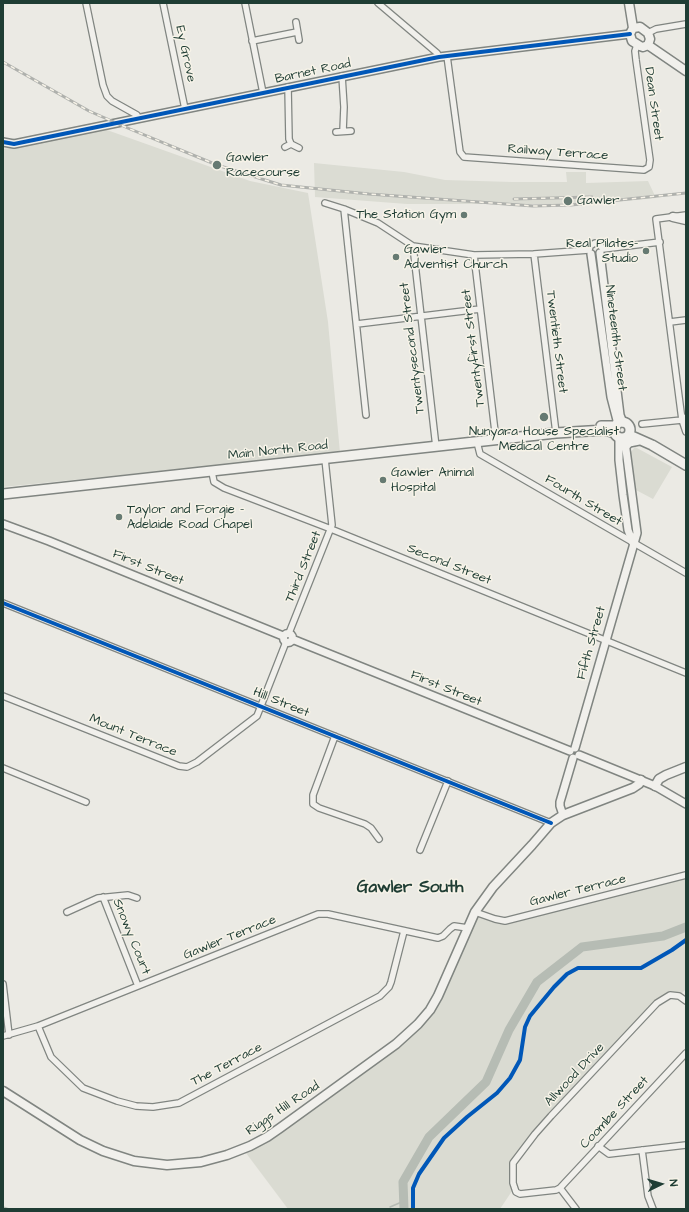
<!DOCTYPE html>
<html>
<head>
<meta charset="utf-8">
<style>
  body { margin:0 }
  #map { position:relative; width:689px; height:1212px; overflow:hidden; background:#ebeae4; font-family:"Architects Daughter",sans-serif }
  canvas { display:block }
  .frame { position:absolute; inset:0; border:4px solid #1f3d34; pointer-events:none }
  .north { position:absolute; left:641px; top:1164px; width:40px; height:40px; -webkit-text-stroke:3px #f7f3e8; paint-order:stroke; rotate:85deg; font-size:11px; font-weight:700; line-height:16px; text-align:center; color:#1f3d34 }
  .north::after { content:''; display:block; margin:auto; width:14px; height:18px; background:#1f3d34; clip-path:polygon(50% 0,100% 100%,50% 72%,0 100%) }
</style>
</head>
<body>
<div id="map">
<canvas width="689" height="1212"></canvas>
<div class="frame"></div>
<div class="north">N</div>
</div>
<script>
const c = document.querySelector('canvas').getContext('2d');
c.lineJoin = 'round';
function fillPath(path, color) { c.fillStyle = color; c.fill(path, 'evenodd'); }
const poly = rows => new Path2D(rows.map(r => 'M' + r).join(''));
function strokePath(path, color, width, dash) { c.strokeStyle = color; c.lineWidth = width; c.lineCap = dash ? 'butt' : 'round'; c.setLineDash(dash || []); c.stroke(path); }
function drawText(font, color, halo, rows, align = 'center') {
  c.font = font + ' "Architects Daughter",sans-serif'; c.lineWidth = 3; c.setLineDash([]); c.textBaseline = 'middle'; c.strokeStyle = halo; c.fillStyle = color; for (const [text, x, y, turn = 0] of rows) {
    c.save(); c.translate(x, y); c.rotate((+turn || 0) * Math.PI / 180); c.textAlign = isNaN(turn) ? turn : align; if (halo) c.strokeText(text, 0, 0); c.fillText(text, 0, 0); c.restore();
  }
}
const built = poly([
  [314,163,404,172,445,180,512,182,567,182,566,172,586,172,586,183,648,181,656,198,596,204,407,204,315,197]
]);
const green = poly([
  [107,130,250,181,308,193,328,322,340,453,3,487,3,149],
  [635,447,672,467,653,499,636,490,630,453],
  [686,875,686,989,679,996,662,999,551,1116,513,1163,514,1188,500,1209,288,1209,243,1149,396,1044,430,1010,475,912,500,921]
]);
const stream = poly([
  [3,1207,9,1209],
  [390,1207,404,1201]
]);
const river = poly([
  [404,1209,403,1182,429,1137,486,1082,509,1030,537,982,582,947,663,936,686,927]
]);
const minor = poly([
  [86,3,103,85,107,96,112,101,137,115,138,118],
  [163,3,185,109],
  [245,3,263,93],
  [378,3,437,53,439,57],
  [296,22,299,40],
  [648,33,656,29,686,24],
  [252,41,297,32],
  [447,56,460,152,464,157,644,170,649,167,650,160,636,60,635,51,637,45],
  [342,76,344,107,343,131],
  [288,87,289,139,291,144,299,148],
  [336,132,351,131],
  [285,147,291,144],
  [325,203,344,209,378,223,413,246,474,255,534,254,589,250],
  [344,209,366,415],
  [686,215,656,219,682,420,686,432],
  [413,246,436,447],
  [603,249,660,242],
  [589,250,590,246,595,243,600,245,603,249],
  [534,254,556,433],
  [474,255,496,440],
  [670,322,686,320],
  [357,324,480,309],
  [642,424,682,420,686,417],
  [477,442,480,454,686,573],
  [212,472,214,482,224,488,331,529,686,673],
  [3,603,551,823],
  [289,633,332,525,325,459],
  [3,696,179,766,187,767,197,762,257,716,286,642],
  [335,736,313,795,313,804,319,808,365,824,371,828,379,839],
  [3,768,86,802],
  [420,850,448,781],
  [103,897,138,986],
  [67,912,98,898,128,895,137,898],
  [475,912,495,919,505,921,686,875],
  [3,984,9,1035],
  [686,1001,679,996,670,995,657,1003,551,1116,535,1134,513,1163,513,1183,516,1192,520,1194,556,1190,560,1188,686,1053],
  [38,1026,51,1057,83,1088,117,1101,136,1106,153,1107,179,1103,380,996,389,987,391,982,404,931],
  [3,1036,38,1026,318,914,328,914,438,938,443,936,450,929,454,926,468,928],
  [598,1146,609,1154,686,1145],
  [642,1150,648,1196,653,1209],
  [560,1188,576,1209]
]);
const tertiary = poly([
  [3,142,14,144,439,57,630,34],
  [600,253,620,415,623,423],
  [591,254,611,397,618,424],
  [619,437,619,460,623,495,628,530,633,543],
  [3,524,49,541,283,636],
  '283.5 638a4.5 4.5 0 1 1 9 0a4.5 4.5 0 1 1-9 0Z',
  [292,639,570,751],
  [575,748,637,533,625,442],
  [579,755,655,786,686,804],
  [563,815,560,806,560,802,573,758]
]);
const secondary = poly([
  [629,3,633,28],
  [633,28,630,34,632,41,640,46,643,47,648,45],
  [633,28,640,27,648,33,650,39,648,45],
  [648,45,686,71],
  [673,217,686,220],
  [655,786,659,779,666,775,686,767],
  [3,1091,80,1140,103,1151,134,1161,167,1165,201,1162,227,1155,250,1146,267,1137,280,1128,396,1044,418,1024,430,1010,438,996,475,912,493,887,532,845,551,823,563,815,633,788,639,784,641,780]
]);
const primary = poly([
  '614 430a8 8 0 1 1 16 0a8 8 0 1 1-16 0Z',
  [601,426,616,426],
  [628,436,634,437,652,445,686,465],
  [625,446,629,442,639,440],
  [3,494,556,433,605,430,615,433]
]);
const rail = poly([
  [3,62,89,111,130,129,217,165,281,185,369,194,533,206,571,205,686,193],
  [514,199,592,197]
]);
const cycleway = poly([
  [3,142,14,144,439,57,630,34],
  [3,603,551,823],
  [413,1209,413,1188,419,1174,444,1138,467,1117,497,1093,510,1078,520,1060,525,1027,530,1016,554,987,567,974,578,968,641,968,672,950,686,940]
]);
const markers = [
  [217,165,5,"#667a72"],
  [568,201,5,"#667a72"],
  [464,215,4,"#667a72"],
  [646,251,4,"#667a72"],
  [396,257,4,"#667a72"],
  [544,417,5,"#667a72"],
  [383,480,4,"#667a72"],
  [119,517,4,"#667a72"]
];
const streetNames = [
  ["Ey Grove",185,54,78],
  ["Barnet Road",313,72,-12],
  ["Dean Street",653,104,82],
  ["Railway Terrace",558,153,4],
  ["Nineteenth Street",615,338,83],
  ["Twentieth Street",556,342,83],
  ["Twentysecond Street",413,348,-97],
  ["Twentyfirst Street",474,348,-97],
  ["Main North Road",278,451,-6],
  ["Fourth Street",583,501,31],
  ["Second Street",449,565,22],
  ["Third Street",304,567,-68],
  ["First Street",148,568,22],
  ["Fifth Street",592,643,-74],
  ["First Street",446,689,22],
  ["Hill Street",281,703,22],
  ["Mount Terrace",133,736,22],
  ["Gawler Terrace",578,891,-14],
  ["Snowy Court",131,937,68],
  ["Gawler Terrace",230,938,-22],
  ["The Terrace",227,1065,-28],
  ["Allwood Drive",575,1075,-47],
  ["Riggs Hill Road",283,1109,-34],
  ["Coombe Street",615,1113,-47]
];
const poiNames = [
  ["Gawler",226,158],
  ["Racecourse",226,173],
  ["Gawler",577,201],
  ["The Station Gym",456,215,"right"],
  ["Real Pilates-",638,244,"right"],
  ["Studio",638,259,"right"],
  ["Gawler",404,250],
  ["Adventist Church",404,265],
  ["Nunyara House Specialist",544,432,"center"],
  ["Medical Centre",544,447,"center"],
  ["Gawler Animal",391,473],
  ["Hospital",391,488],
  ["Taylor and Forgie -",127,510],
  ["Adelaide Road Chapel",127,525]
];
const districtNames = [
  ["Gawler South",410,888]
];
fillPath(built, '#dbdcd3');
fillPath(green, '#dadbd2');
strokePath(stream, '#b6bcb4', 1.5);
strokePath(river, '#b6bcb4', 9);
strokePath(minor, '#808581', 8);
strokePath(tertiary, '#808581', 10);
strokePath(secondary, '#808581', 11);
strokePath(primary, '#808581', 12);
strokePath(minor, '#f1f0ec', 5.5);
strokePath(tertiary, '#f1f0ec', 7);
strokePath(secondary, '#f1f0ec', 8);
strokePath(primary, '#f1f0ec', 9);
strokePath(rail, '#afb1ad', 3);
strokePath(rail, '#f7f3e8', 1.5, [4.5]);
strokePath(cycleway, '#0057b8', 4);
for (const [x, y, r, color] of markers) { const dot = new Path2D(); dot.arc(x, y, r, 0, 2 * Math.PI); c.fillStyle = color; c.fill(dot); strokePath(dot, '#f7f3e8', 1.5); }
drawText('13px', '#1f3d34', '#f7f3e8', streetNames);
drawText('13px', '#1f3d34', '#f7f3e8', poiNames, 'left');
drawText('bold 17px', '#1f3d34', '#f7f3e8', districtNames);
</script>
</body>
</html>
